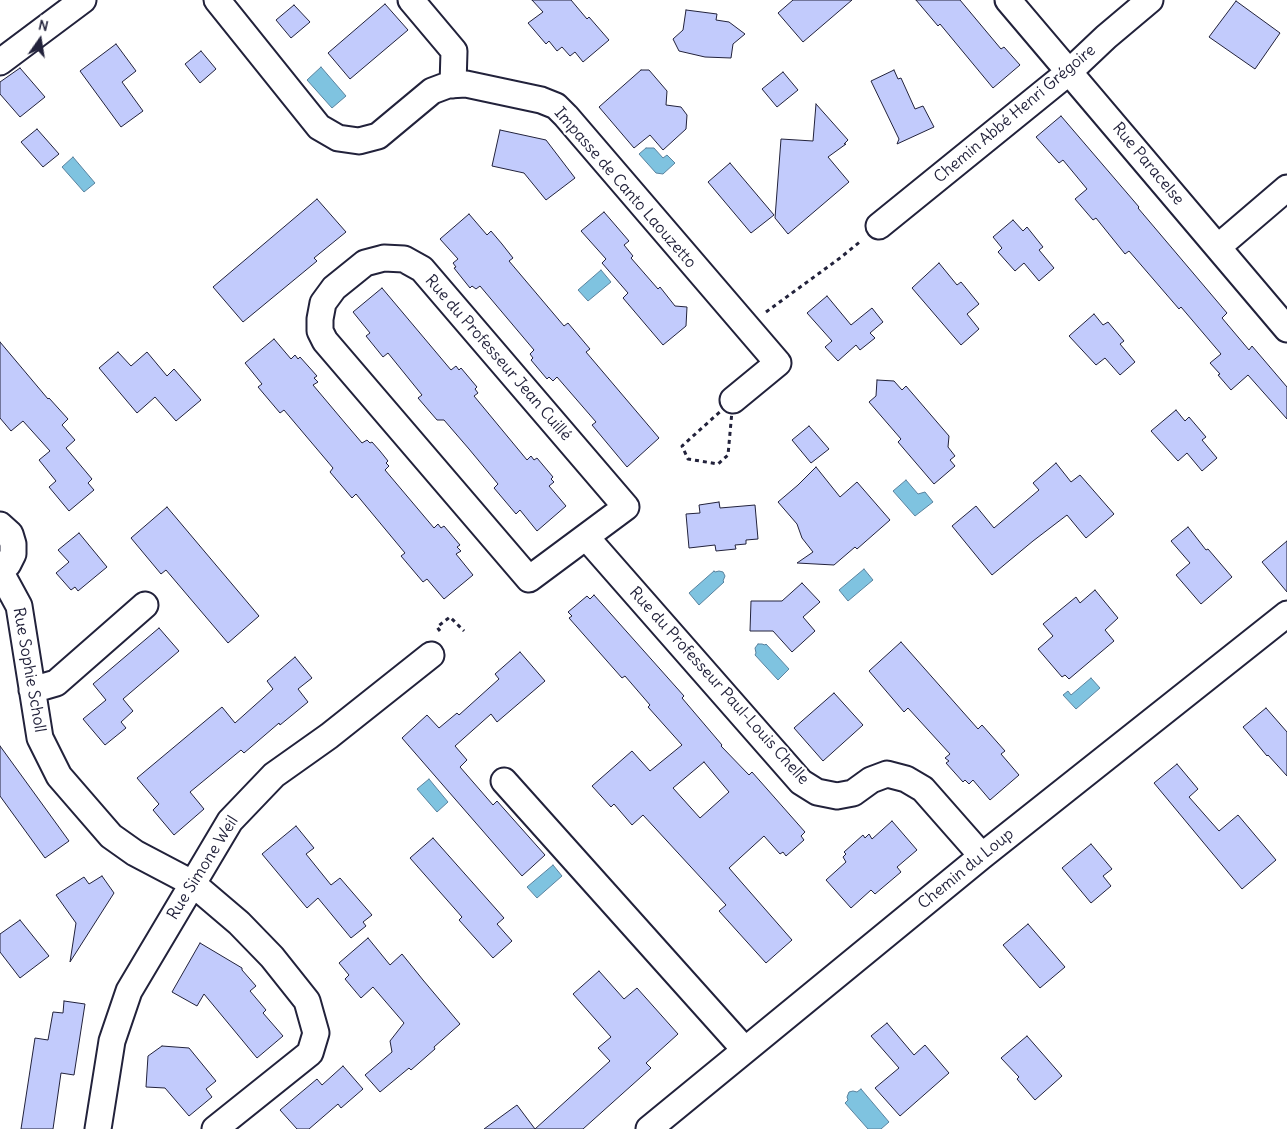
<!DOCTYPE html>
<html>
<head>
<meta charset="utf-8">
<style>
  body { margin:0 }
  #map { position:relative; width:1287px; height:1129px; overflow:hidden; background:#fff; font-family:Delius,sans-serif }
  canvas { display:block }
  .north { position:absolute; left:15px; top:15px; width:50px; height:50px; -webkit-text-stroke:4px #fff; paint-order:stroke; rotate:13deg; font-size:14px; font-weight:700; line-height:20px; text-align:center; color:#22223b }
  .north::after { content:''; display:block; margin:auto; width:18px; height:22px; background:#22223b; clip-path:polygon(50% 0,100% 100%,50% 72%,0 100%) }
</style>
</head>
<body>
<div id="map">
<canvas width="1287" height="1129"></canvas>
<div class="north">N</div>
</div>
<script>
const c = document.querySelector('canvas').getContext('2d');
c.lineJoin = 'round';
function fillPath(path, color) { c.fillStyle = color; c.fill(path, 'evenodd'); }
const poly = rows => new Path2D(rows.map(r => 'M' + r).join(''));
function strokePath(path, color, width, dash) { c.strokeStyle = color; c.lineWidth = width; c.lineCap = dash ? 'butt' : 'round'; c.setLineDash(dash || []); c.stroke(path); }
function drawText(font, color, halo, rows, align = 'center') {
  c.font = font + ' Delius,sans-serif'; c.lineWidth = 4.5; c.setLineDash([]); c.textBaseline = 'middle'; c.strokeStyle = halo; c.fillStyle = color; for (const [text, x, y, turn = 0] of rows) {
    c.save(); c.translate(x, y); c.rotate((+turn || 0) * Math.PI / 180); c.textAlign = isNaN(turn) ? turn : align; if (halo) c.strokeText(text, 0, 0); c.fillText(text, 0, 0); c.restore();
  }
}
const water = poly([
  [321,67,346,96,332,108,307,80,321,67],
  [646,148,654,148,663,158,667,155,675,163,663,174,656,173,639,154,646,148],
  [73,157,95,183,84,192,62,167,73,157],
  [601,270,611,282,588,301,578,290,601,270],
  [906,480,918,494,925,492,933,502,915,516,893,491,906,480],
  [864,569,873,580,848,601,839,590,864,569],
  [714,571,715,572,719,571,723,572,725,576,723,581,724,582,699,605,689,593,714,571],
  [758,644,762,644,765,645,766,644,789,669,778,680,755,655,756,653,755,648,758,644],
  [1091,678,1100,688,1076,709,1063,695,1068,691,1071,695,1091,678],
  [429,779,448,802,437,812,417,789,429,779],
  [553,865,562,876,537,898,527,887,553,865],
  [861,1089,889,1122,881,1129,868,1129,845,1103,848,1100,847,1097,849,1092,853,1091,857,1092,861,1089]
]);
const building = poly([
  [532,0,571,0,587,19,589,17,609,40,583,62,575,52,570,56,562,47,557,51,549,41,546,44,528,23,543,12,532,0],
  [793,0,852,0,803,42,778,13,793,0],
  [916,0,960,0,1001,49,1004,47,1020,65,993,88,940,24,938,26,916,0],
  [1236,1,1280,33,1255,69,1209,37,1236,1],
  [385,4,408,30,350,79,328,53,385,4],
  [294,5,310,22,291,38,276,20,294,5],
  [686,10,717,14,716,20,729,22,745,34,733,44,731,58,705,57,679,51,673,39,683,30,686,10],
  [116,44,136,71,122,82,143,111,121,127,80,71,116,44],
  [201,51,216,69,200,83,185,64,201,51],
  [20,68,45,97,20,117,0,94,0,82,20,68],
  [641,70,649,70,667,91,666,105,681,107,687,115,686,129,663,150,650,135,634,148,599,107,641,70],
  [894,70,898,79,901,78,915,109,923,106,934,127,897,144,899,139,871,81,894,70],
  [783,72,798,90,777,107,762,89,783,72],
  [816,104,848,140,844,144,846,144,828,157,849,182,788,234,775,218,781,139,813,141,816,104],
  [1061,116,1139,207,1138,208,1227,313,1222,318,1249,350,1252,346,1287,387,1287,419,1248,375,1231,390,1218,375,1220,374,1210,363,1221,354,1181,307,1179,309,1129,251,1125,254,1096,218,1093,220,1075,199,1087,189,1063,160,1059,163,1036,137,1061,116],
  [37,129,59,154,43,167,21,142,37,129],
  [500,130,546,140,575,178,546,200,524,173,492,166,500,130],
  [730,163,774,215,751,233,708,182,730,163],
  [317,199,346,232,314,258,317,261,243,322,213,287,317,199],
  [604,212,629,241,624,245,633,256,631,258,658,289,660,287,675,306,687,307,686,326,663,345,623,298,628,293,602,263,606,259,581,231,604,212],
  [469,214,487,235,491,231,502,244,513,258,509,261,564,326,568,323,590,349,586,352,659,438,627,467,592,425,596,422,557,377,553,381,549,377,547,379,531,360,533,358,530,354,534,350,480,286,476,289,472,286,470,288,454,268,456,267,453,263,458,259,440,239,469,214],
  [1013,220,1023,231,1027,227,1043,247,1039,250,1054,268,1039,281,1024,263,1015,271,998,252,1002,248,993,237,1013,220],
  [939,263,957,285,961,282,979,304,967,314,979,329,961,345,912,288,939,263],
  [382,288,451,370,456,366,459,370,461,368,477,387,475,389,478,393,474,396,527,460,531,456,534,460,537,458,553,477,551,479,554,482,549,486,566,506,537,531,520,510,516,514,494,488,498,484,469,449,444,420,437,420,418,398,422,395,388,353,383,357,366,336,370,333,353,312,382,288],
  [827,296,851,325,872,308,883,322,870,333,875,338,860,350,856,345,838,361,825,347,832,341,807,313,827,296],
  [1094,314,1103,325,1108,322,1124,341,1120,344,1135,362,1120,375,1105,358,1096,365,1069,336,1094,314],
  [274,339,291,359,295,355,298,359,300,357,317,376,314,378,318,382,313,385,345,423,362,443,367,440,370,443,372,442,380,451,388,461,386,463,389,466,385,470,434,528,438,524,441,528,444,526,460,545,457,547,461,551,456,554,473,575,444,599,427,579,423,582,401,556,405,553,356,494,352,498,330,472,333,468,284,410,280,413,258,387,262,384,245,363,274,339],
  [0,342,48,399,49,398,68,419,62,425,75,440,66,448,92,479,88,483,94,490,69,511,49,487,56,481,39,460,50,451,23,421,11,431,0,418,0,342],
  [118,352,131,366,147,352,167,376,174,369,201,400,176,421,155,397,137,413,99,368,118,352],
  [877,380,894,381,902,390,906,386,949,436,948,447,955,456,950,460,955,466,934,484,898,442,901,439,869,402,876,396,877,380],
  [1176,410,1185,421,1189,417,1206,437,1202,440,1217,458,1202,471,1187,453,1178,461,1151,431,1176,410],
  [809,426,829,449,811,463,792,440,809,426],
  [1056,463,1071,482,1080,475,1114,514,1086,538,1067,515,1033,541,992,575,952,526,976,506,994,528,1039,490,1033,483,1056,463],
  [816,467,840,497,857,482,890,520,857,549,855,547,834,565,797,563,813,552,802,538,797,524,778,502,798,485,816,467],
  [719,502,720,508,755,505,758,539,746,540,746,544,735,545,736,549,716,551,715,545,689,548,686,514,700,513,699,505,719,502],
  [167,507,259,616,228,643,166,570,161,574,131,538,167,507],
  [1188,527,1206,550,1208,549,1232,577,1201,604,1176,575,1190,563,1171,541,1188,527],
  [79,533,107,567,78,591,75,587,71,590,56,573,69,562,58,550,79,533],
  [1287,541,1287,592,1262,562,1287,541],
  [802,583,820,602,803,617,815,631,792,652,773,631,750,631,751,601,782,601,802,583],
  [1095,590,1118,618,1105,630,1114,641,1069,679,1065,675,1062,677,1038,649,1053,636,1043,624,1076,597,1080,603,1095,590],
  [594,595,684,696,682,698,722,745,721,746,749,775,752,772,805,832,801,836,804,840,786,856,783,852,780,854,764,836,729,868,792,940,766,963,719,911,726,905,643,815,632,825,614,804,611,807,592,786,632,751,650,771,682,745,648,707,650,705,625,676,622,678,569,618,572,616,568,612,587,596,590,599,594,595],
  [704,762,729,792,700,818,673,788,704,762],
  [159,628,179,651,123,699,133,711,121,722,126,728,105,745,83,719,106,700,93,684,159,628],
  [901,642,978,729,982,725,1005,751,1001,754,1019,775,990,800,973,780,969,784,965,780,963,782,946,763,949,761,945,758,950,754,908,708,904,712,869,671,901,642],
  [520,652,545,681,497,722,491,714,455,746,467,760,460,767,493,805,497,801,545,855,522,876,402,738,427,715,439,728,457,713,459,715,499,679,495,674,520,652],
  [295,657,312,678,298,689,308,702,280,725,279,723,244,753,241,750,190,792,204,809,174,835,153,810,159,804,137,778,222,707,235,723,273,689,267,681,295,657],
  [834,693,863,725,823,761,794,728,834,693],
  [1266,708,1287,732,1287,776,1268,755,1267,756,1243,727,1266,708],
  [0,746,69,841,45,858,0,796,0,746],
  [1177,764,1198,789,1189,797,1219,831,1238,815,1276,860,1242,889,1154,783,1177,764],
  [892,821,917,850,897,867,901,872,875,894,871,890,851,908,826,880,846,862,843,857,846,854,844,852,863,835,865,838,869,834,872,839,892,821],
  [296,826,314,848,306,854,331,885,340,878,372,915,363,922,366,926,351,938,318,898,307,908,262,854,296,826],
  [433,838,504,918,497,924,512,941,493,958,459,920,462,917,410,858,433,838],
  [1091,844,1112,869,1103,876,1111,886,1091,903,1062,868,1091,844],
  [102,876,114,893,70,962,76,923,56,895,84,877,89,884,102,876],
  [20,920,49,956,20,978,0,952,0,934,20,920],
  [1028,924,1065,967,1040,988,1003,945,1028,924],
  [368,938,390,965,402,954,423,980,460,1024,434,1047,435,1049,411,1070,409,1068,380,1092,365,1075,392,1052,390,1041,404,1023,373,987,361,998,345,979,349,975,339,963,368,938],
  [200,943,242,968,242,970,256,986,250,991,266,1010,263,1013,283,1036,257,1058,204,994,197,1006,172,992,200,943],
  [599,971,624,999,637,988,678,1034,646,1063,651,1068,583,1129,484,1129,517,1105,535,1129,610,1061,598,1048,611,1037,573,994,599,971],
  [64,1001,85,1004,74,1075,61,1073,53,1129,21,1129,35,1038,48,1040,53,1012,63,1013,64,1001],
  [887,1023,914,1055,925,1045,949,1073,900,1116,875,1088,899,1068,871,1036,887,1023],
  [1027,1036,1062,1076,1035,1100,1017,1079,1019,1077,1001,1058,1027,1036],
  [162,1046,189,1048,216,1081,206,1089,212,1097,189,1116,165,1088,146,1087,148,1056,162,1046],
  [343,1066,363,1089,341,1108,338,1104,309,1129,297,1129,280,1110,317,1079,322,1085,343,1066]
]);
const path = poly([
  [766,312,840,258,861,241],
  [733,400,728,455,718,464,688,459,682,446,733,400],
  [440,631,437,627,450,617,464,631]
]);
const minor = poly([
  [217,0,319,127,338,138,359,141,378,136,432,91,448,85,466,84,541,100,556,106,566,116,778,363,733,400],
  [411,0,454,51,453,85],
  [1008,0,1287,329],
  [0,62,83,0],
  [879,226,1069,72,1106,37,1150,0],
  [1218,247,1287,188],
  [384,258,404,259,422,269,626,507,529,579,325,341,320,331,320,319,323,303,334,288,365,263,384,258],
  [0,525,10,534,13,544,13,554,8,564,0,571],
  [586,537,801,782,817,792,837,796,853,793,871,780,887,774,906,779,923,789,982,856],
  [0,571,19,606,40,738,59,776,111,836,135,853,192,883,239,923,272,957,307,1001,316,1033,310,1053,215,1129],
  [32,690,56,683,145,605],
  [504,781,745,1050],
  [98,1129,112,1041,129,991,230,821,274,775,329,736,431,655],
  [649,1129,982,856,1287,614]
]);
const streetNames = [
  ["Chemin Abbé Henri Grégoire",1015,114,-40],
  ["Rue Paracelse",1148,164,50],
  ["Impasse de Canto Laouzetto",625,188,49],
  ["Rue du Professeur Jean Cuillé",498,358,49],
  ["Rue Sophie Scholl",29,670,80],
  ["Rue du Professeur Paul-Louis Chelle",719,686,48],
  ["Rue Simone Weil",203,868,-58],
  ["Chemin du Loup",966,869,-39]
];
fillPath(water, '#7fc3e0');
strokePath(water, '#5a839e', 1);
fillPath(building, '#c2cbfc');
strokePath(building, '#22223b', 1);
strokePath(minor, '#22223b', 29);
strokePath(path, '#22223b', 3, [4, 4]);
strokePath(minor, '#fff', 25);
drawText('16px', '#22223b', '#fff', streetNames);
</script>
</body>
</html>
